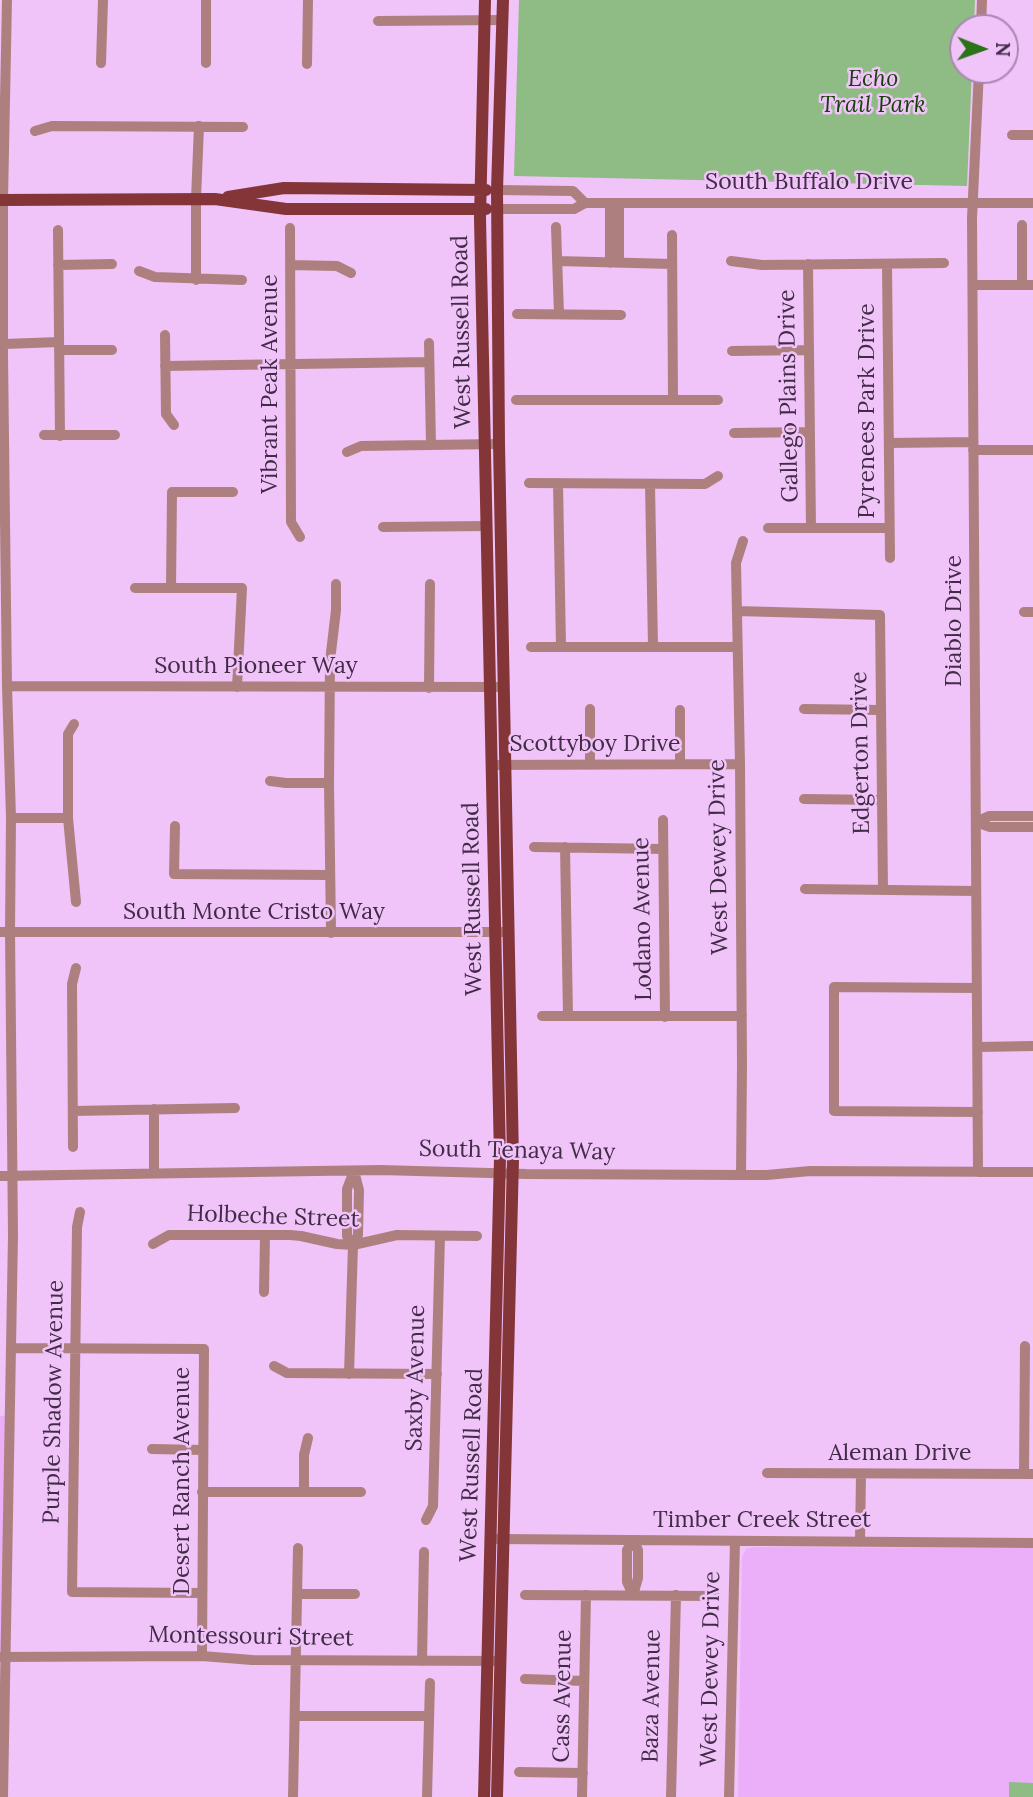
<!DOCTYPE html>
<html>
<head>
<meta charset="utf-8">
<style>
  body { margin:0 }
  #map { position:relative; width:1033px; height:1797px; overflow:hidden; background:#f0c3f9; font-family:Lora,serif }
  canvas { display:block }
  .north { position:absolute; left:949px; top:14px; width:70px; height:70px; box-sizing:border-box; background:#f0c3f9; border:2px solid #aa86b1; border-radius:50%; rotate:91deg; font-size:19px; font-weight:700; line-height:28px; text-align:center; color:#412b46 }
  .north::after { content:''; display:block; margin:auto; width:24px; height:32px; background:#2a7317; clip-path:polygon(50% 0,100% 100%,50% 72%,0 100%) }
</style>
</head>
<body>
<div id="map">
<canvas width="1033" height="1797"></canvas>
<div class="north">N</div>
</div>
<script>
const c = document.querySelector('canvas').getContext('2d');
c.lineJoin = 'round';
function fillPath(path, color) { c.fillStyle = color; c.fill(path, 'evenodd'); }
const poly = rows => new Path2D(rows.map(r => 'M' + r).join(''));
function strokePath(path, color, width, dash) { c.strokeStyle = color; c.lineWidth = width; c.lineCap = dash ? 'butt' : 'round'; c.setLineDash(dash || []); c.stroke(path); }
function drawText(font, color, halo, rows, align = 'center') {
  c.font = font + ' Lora,serif'; c.lineWidth = 5; c.setLineDash([]); c.textBaseline = 'middle'; c.strokeStyle = halo; c.fillStyle = color; for (const [text, x, y, turn = 0] of rows) {
    c.save(); c.translate(x, y); c.rotate((+turn || 0) * Math.PI / 180); c.textAlign = isNaN(turn) ? turn : align; if (halo) c.strokeText(text, 0, 0); c.fillText(text, 0, 0); c.restore();
  }
}
const built = poly([
  [0,1416,11,1416,6,1657,0,1656],
  [754,1547,1033,1548,1033,1797,738,1797,742,1557,746,1549]
]);
const green = poly([
  [519,0,975,0,974,28,963,28,963,70,972,70,967,186,514,176],
  [1009,1782,1033,1783,1033,1797,1009,1797]
]);
const minor = poly([
  [378,21,503,20],
  [981,28,982,0],
  [101,63,103,0],
  [206,63,206,0],
  [307,64,308,0],
  [35,131,52,126,243,127],
  [1012,135,1033,135],
  [497,190,573,191,585,203],
  [610,203,610,263],
  [619,203,619,263],
  [497,209,574,209,585,203,1033,203],
  [556,227,559,314],
  [290,228,291,522,300,537],
  [58,230,60,436],
  [672,235,673,400],
  [557,261,672,264],
  [731,261,762,265,944,263],
  [808,264,811,528],
  [887,264,890,558],
  [58,265,112,264],
  [290,265,337,266,351,273],
  [139,271,155,277,242,280],
  [196,280,196,199,199,126],
  [973,285,1033,285],
  [1022,285,1022,225],
  [517,314,621,315],
  [165,335,166,414,174,425],
  [429,343,431,445],
  [4,344,59,342],
  [59,350,112,350],
  [732,351,809,350],
  [165,366,429,362],
  [516,400,718,400],
  [734,433,810,432],
  [44,435,115,435],
  [889,443,973,442],
  [973,450,1033,450],
  [347,452,361,446,499,444],
  [529,483,705,484,718,476],
  [558,483,561,647],
  [650,484,653,647],
  [383,527,487,526],
  [768,528,889,528],
  [135,588,242,588,237,687],
  [171,588,172,492,233,492],
  [737,611,880,615,883,890],
  [1024,612,1033,612],
  [531,647,737,647],
  [7,686,504,687],
  [429,688,430,584],
  [804,709,881,710],
  [74,724,68,734,68,818,76,902],
  [680,764,680,710],
  [492,765,740,764],
  [590,765,590,709],
  [270,781,286,783,329,783],
  [804,799,882,800],
  [11,818,68,818],
  [663,820,665,1017],
  [976,822,989,816,1033,816],
  [976,822,990,827,1033,827],
  [175,826,174,874,330,875],
  [534,847,663,849],
  [565,847,568,1016],
  [805,889,976,891],
  [0,932,509,932],
  [331,933,329,783,330,661,336,610,336,584],
  [977,988,834,987,834,1111,978,1112],
  [542,1016,742,1016],
  [978,1047,1033,1046],
  [154,1109,154,1173],
  [73,1111,235,1108],
  [73,1147,72,984,76,968],
  [978,1172,972,218,979,70],
  [741,1175,742,1065,740,764,736,563,743,541],
  [0,1176,380,1170,526,1174,741,1175,767,1175,810,1171,1033,1172],
  [80,1212,77,1227,72,1592,202,1593],
  [153,1244,169,1235,290,1235,301,1236,337,1244,353,1245,397,1235,477,1236],
  [353,1245,347,1236,347,1189,354,1171],
  [264,1292,265,1236],
  [12,1348,204,1349,202,1656],
  [274,1366,287,1373,437,1374],
  [349,1374,353,1245,358,1235,359,1190,354,1171],
  [152,1449,203,1450],
  [767,1473,1033,1474],
  [1024,1474,1025,1346],
  [202,1492,361,1492],
  [304,1492,304,1455,308,1438],
  [426,1520,433,1506,440,1236],
  [497,1539,1033,1543],
  [860,1542,861,1474],
  [297,1594,355,1594],
  [525,1595,715,1596],
  [633,1595,627,1582,627,1550,633,1541],
  [633,1595,638,1578,638,1550,633,1541],
  [0,1657,202,1656,252,1660,501,1661],
  [422,1661,424,1552],
  [525,1679,584,1681],
  [295,1716,429,1716],
  [519,1772,583,1773],
  [3,1797,13,1235,10,932,11,818,7,686,3,355,3,200,7,0],
  [293,1797,298,1548],
  [427,1797,430,1683],
  [582,1797,586,1595],
  [671,1797,676,1595],
  [729,1797,735,1541]
]);
const major = poly([
  [228,197,284,188,486,190],
  [0,200,215,199,286,209,486,209],
  [484,1797,500,1158,480,218,485,0],
  [497,1797,513,1159,499,444,497,190,503,0]
]);
const parkNames = [
  ["Echo",873,79],
  ["Trail Park",873,105]
];
const streetNames = [
  ["South Buffalo Drive",809,182],
  ["West Russell Road",462,332,-91],
  ["Vibrant Peak Avenue",270,384,-90],
  ["Gallego Plains Drive",789,396,-91],
  ["Pyrenees Park Drive",867,411,-90],
  ["Diablo Drive",954,621,-90],
  ["South Pioneer Way",256,666],
  ["Scottyboy Drive",595,744],
  ["Edgerton Drive",861,753,-91],
  ["West Dewey Drive",719,857,-91],
  ["West Russell Road",473,899,-91],
  ["South Monte Cristo Way",254,912],
  ["Lodano Avenue",643,919,-91],
  ["South Tenaya Way",517,1151,1],
  ["Holbeche Street",273,1217,2],
  ["Saxby Avenue",416,1378,-89],
  ["Purple Shadow Avenue",54,1402,-89],
  ["Aleman Drive",900,1453],
  ["West Russell Road",472,1465,-88],
  ["Desert Ranch Avenue",182,1481,-90],
  ["Timber Creek Street",762,1520],
  ["Montessouri Street",251,1637,1],
  ["West Dewey Drive",711,1669,-89],
  ["Cass Avenue",563,1696,-89],
  ["Baza Avenue",652,1696,-89]
];
fillPath(built, '#ebaff9');
fillPath(green, '#8fbc85');
strokePath(minor, '#ad807f', 10);
strokePath(major, '#833538', 12);
drawText('italic 23px', '#16410b', '#f0c3f9', parkNames);
drawText('23px', '#412b46', '#f0c3f9', streetNames);
</script>
</body>
</html>
